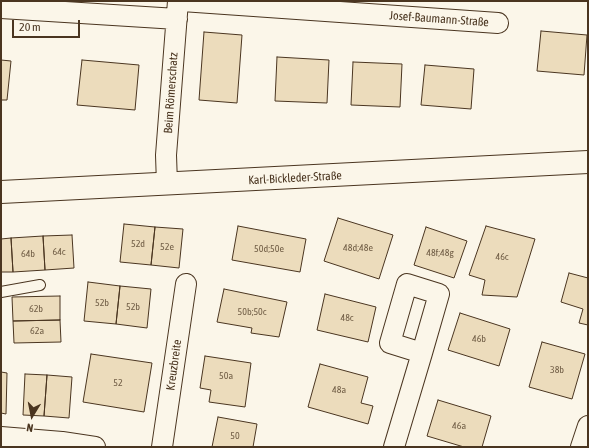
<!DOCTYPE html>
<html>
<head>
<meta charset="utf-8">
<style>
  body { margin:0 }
  #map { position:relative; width:589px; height:448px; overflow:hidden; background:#fbf6e9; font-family:"Asap Condensed",sans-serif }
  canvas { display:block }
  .frame { position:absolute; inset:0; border:2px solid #4a3520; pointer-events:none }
  .north { position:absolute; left:12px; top:396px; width:40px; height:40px; -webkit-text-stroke:3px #fbf6e9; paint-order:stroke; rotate:190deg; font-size:11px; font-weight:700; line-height:16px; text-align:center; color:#4a3520 }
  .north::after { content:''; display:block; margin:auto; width:14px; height:18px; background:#4a3520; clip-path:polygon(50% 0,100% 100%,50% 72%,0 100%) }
  .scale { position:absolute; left:12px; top:20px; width:68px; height:18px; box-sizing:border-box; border:2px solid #4a3520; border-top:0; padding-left:5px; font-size:12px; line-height:14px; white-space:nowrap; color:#4a3520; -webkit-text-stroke:3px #fbf6e9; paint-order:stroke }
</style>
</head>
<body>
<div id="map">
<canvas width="589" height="448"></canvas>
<div class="frame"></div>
<div class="north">N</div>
<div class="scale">20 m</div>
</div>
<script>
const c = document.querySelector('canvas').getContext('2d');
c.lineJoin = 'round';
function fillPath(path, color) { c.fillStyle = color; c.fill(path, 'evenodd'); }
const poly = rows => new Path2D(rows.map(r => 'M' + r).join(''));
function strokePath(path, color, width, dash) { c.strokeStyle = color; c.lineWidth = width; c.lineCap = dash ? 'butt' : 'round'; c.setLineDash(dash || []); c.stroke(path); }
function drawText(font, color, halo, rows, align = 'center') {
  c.font = font + ' "Asap Condensed",sans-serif'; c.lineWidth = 3; c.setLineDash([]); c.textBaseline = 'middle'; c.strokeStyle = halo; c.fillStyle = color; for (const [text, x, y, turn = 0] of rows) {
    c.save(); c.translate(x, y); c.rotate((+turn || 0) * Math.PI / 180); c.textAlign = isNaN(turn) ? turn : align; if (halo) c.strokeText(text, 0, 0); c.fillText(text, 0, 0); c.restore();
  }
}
const building = poly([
  [541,31,587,35,584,75,537,71,541,31],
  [204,32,242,35,237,103,199,100,204,32],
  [277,57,329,60,327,103,275,101,277,57],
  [1,60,11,61,7,100,1,100,1,60],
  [82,60,139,65,135,110,77,105,82,60],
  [353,62,402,64,400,107,351,105,353,62],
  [425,65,474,69,471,109,421,105,425,65],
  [338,218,393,235,379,279,324,261,338,218],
  [124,224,155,227,151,265,120,262,124,224],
  [238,226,306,239,300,272,232,260,238,226],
  [486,226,535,239,517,297,482,295,485,280,469,275,486,226],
  [155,227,183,229,179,268,151,265,155,227],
  [426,227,467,241,454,278,414,265,426,227],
  [72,235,74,268,45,270,43,236,72,235],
  [43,236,45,270,13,272,11,238,43,236],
  [11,238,13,272,1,272,1,239,11,238],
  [569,273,588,278,588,325,579,323,583,309,561,302,569,273],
  [88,282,120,286,116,324,84,321,88,282],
  [120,286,151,289,147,328,116,324,120,286],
  [224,289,287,302,279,337,251,333,252,328,217,322,224,289],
  [325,294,376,307,368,342,317,330,325,294],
  [60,296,60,320,13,321,12,297,60,296],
  [460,313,510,329,499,366,448,350,460,313],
  [60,320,61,342,14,343,13,321,60,320],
  [542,342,585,354,572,399,529,387,542,342],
  [91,354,152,363,144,412,83,402,91,354],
  [205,356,251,363,245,407,209,402,211,390,200,388,205,356],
  [320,364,368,377,361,403,373,406,368,424,308,407,320,364],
  [1,372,7,373,6,414,1,413,1,372],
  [25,374,47,375,44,416,23,415,25,374],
  [47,375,72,377,69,418,44,416,47,375],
  [438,400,491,416,482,447,464,447,427,436,438,400],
  [218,417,257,424,253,447,212,447,218,417]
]);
const lane = poly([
  [1,292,40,285]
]);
const street = poly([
  [182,1,498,23],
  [1,8,177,19],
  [167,184,166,155,178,1],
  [1,437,62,442,95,447],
  [162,447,186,284],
  [394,447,422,353,439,294,407,284,390,343,422,353],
  [581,447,588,426]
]);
const secondary = poly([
  [1,192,588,162]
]);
const numberNames = [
  ["52d",138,244],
  ["52e",167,247],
  ["48d;48e",358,248],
  ["50d;50e",269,249],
  ["64c",59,252],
  ["48f;48g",440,253],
  ["64b",28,254],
  ["46c",502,257],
  ["52b",102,303],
  ["52b",133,307],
  ["62b",36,309],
  ["50b;50c",252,312],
  ["48c",347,318],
  ["62a",37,331],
  ["46b",479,339],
  ["38b",557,370],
  ["50a",226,376],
  ["52",118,383],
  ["48a",339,390],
  ["46a",459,426],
  ["50",235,436]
];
const streetNames = [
  ["Josef-Baumann-Straße",439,19,4],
  ["Beim Römerschatz",171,93,-86],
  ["Karl-Bickleder-Straße",295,178,-3],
  ["Kreuzbreite",174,365,-82]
];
fillPath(building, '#ecdcbc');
strokePath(building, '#4a3520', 1);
strokePath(lane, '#4a3520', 12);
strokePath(street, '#4a3520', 22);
strokePath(secondary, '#4a3520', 24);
strokePath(lane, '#fbf6e9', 10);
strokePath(street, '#fbf6e9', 20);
strokePath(secondary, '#fbf6e9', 22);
drawText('10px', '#725f47', null, numberNames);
drawText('12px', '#4a3520', '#fbf6e9', streetNames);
</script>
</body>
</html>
